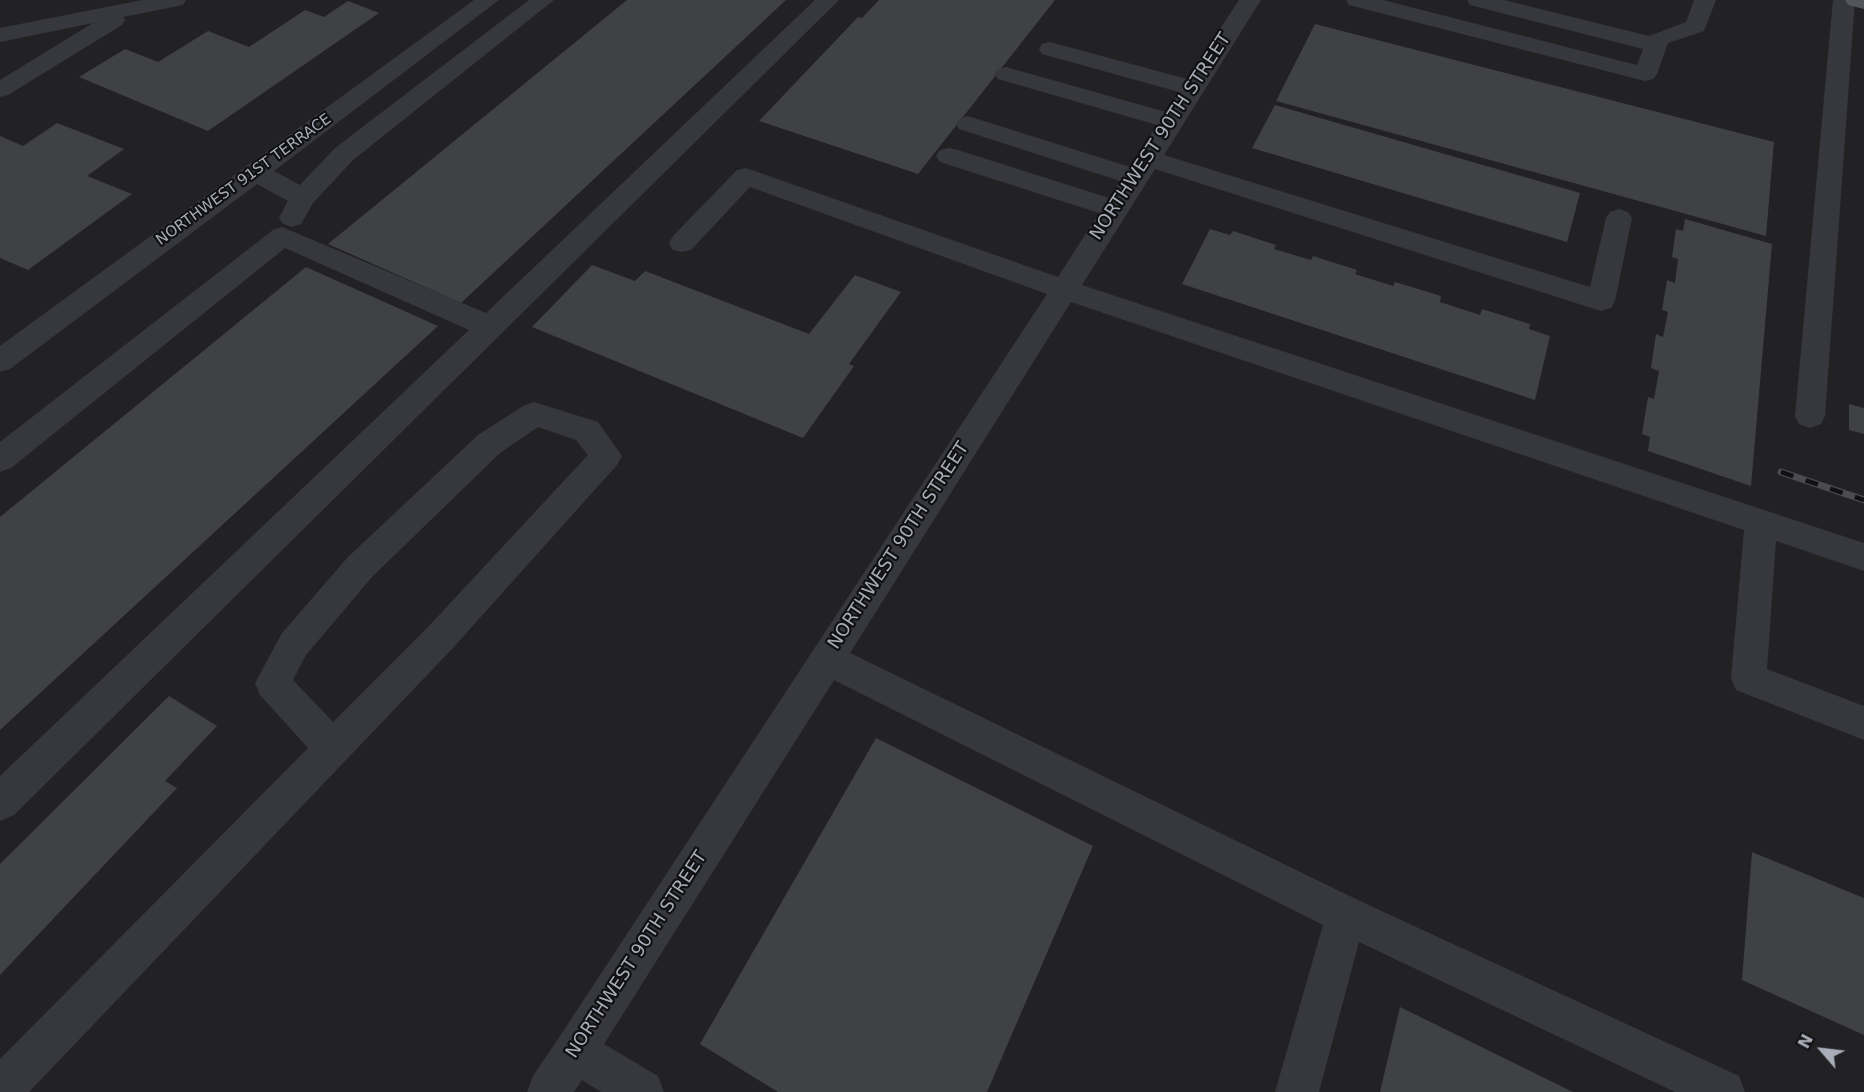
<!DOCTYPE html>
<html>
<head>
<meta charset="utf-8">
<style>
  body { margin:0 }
  #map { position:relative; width:1864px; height:1092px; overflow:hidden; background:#161618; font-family:"DejaVu Sans",sans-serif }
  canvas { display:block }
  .north { position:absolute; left:1792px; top:1020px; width:60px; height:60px; -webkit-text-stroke:4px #111113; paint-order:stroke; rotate:298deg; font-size:16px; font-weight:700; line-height:24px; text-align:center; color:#a8adb8 }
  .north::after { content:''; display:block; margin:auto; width:21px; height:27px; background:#a8adb8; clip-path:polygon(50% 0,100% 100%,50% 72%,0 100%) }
</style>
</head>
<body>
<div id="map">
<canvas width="1864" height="1092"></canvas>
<div class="north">N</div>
</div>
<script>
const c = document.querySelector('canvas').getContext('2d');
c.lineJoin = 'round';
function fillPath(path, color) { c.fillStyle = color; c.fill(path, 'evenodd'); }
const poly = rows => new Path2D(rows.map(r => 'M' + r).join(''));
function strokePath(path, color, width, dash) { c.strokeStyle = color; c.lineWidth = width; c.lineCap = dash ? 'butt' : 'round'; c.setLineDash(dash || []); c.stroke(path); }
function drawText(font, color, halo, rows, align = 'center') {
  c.font = font + ' "DejaVu Sans",sans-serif'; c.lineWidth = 4.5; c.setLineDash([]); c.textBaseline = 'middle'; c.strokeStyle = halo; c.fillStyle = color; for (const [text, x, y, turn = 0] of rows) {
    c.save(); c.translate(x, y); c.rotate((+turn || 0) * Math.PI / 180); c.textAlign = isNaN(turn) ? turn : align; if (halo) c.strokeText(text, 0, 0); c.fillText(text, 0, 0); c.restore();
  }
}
const built = poly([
  [0,0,1864,0,1864,1092,0,1092]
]);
const building = poly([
  [627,0,786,0,461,303,328,244],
  [879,0,1055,0,918,174,759,121,858,17,862,18],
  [348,1,379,13,208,131,79,77,125,49,158,62,208,31,249,47,305,10,324,17],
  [1315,24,1774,142,1766,236,1276,101],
  [1275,105,1580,193,1567,242,1252,148],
  [57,123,124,149,87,176,132,194,28,270,0,258,0,136,23,146],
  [1685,219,1772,244,1751,486,1648,451,1650,437,1642,434,1648,397,1654,399,1659,371,1651,368,1656,334,1663,337,1668,312,1662,310,1667,280,1675,283,1678,259,1672,257,1676,229,1683,231],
  [1210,229,1230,235,1233,231,1276,245,1274,249,1311,260,1313,256,1357,270,1355,274,1393,286,1395,282,1441,296,1440,302,1480,315,1482,309,1530,324,1529,329,1550,336,1535,400,1182,284],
  [592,265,635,281,645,271,809,334,855,275,901,292,849,364,854,366,803,438,532,327],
  [306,267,438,326,0,730,0,517],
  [1849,404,1864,408,1864,434,1849,430],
  [169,696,217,726,165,781,177,788,0,975,0,864],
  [876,738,1093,846,987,1092,778,1092,700,1044],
  [1752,852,1864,898,1864,1035,1742,980],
  [1400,1007,1573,1092,1380,1092]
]);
const minor = poly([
  [142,0,186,0,183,5,123,17,125,20,122,25,8,95,0,97,0,80,93,23,0,42,0,28,142,0],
  [474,0,499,0,274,171,300,185,335,148,529,0,554,0,353,160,313,203,301,224,292,227,283,224,279,218,288,201,257,184,10,369,0,372,0,346,474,0],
  [815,0,839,0,14,815,0,821,0,776,469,330,285,248,11,468,0,472,0,442,273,230,282,227,486,313,815,0],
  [1239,0,1261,0,1164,155,1590,287,1606,218,1610,212,1619,209,1628,212,1632,218,1615,301,1611,308,1601,311,1155,169,1082,285,1864,543,1864,571,1776,541,1767,669,1864,706,1864,740,1736,690,1731,678,1744,530,1071,302,850,653,1360,901,1739,1076,1745,1092,1675,1092,1359,942,1319,1092,1275,1092,1323,925,834,680,604,1044,658,1076,664,1092,601,1092,582,1080,574,1092,527,1092,533,1076,560,1036,1047,294,750,187,691,250,682,252,673,250,669,243,673,236,737,170,746,168,1058,277,1099,213,940,162,936,156,940,150,949,148,958,150,1109,198,1120,181,959,129,956,124,959,119,968,116,1130,167,1157,125,998,79,994,74,998,69,1006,67,1166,112,1179,92,1042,54,1039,49,1042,44,1050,42,1187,79,1239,0],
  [1346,0,1383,0,1637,65,1643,49,1470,5,1467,0,1504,0,1649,36,1686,22,1694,0,1716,0,1704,31,1668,43,1657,74,1653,79,1645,81,1349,5,1346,0],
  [1833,0,1855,0,1825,416,1821,424,1810,428,1799,424,1795,416,1833,0],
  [534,402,598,422,622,456,617,465,452,649,29,1092,0,1092,0,1059,308,748,260,695,255,683,282,633,348,557,478,435,523,406,534,402],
  [538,427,576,440,588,455,428,627,333,722,293,680,306,655,372,577,500,453,538,427]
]);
const major = poly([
  [1845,0,1864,0,1864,9,1848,5,1845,0]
]);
const rail = poly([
  [1781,472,1864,500]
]);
const farStreetnames = [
  ["NORTHWEST 91ST TERRACE",244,180,-36]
];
const streetNames = [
  ["NORTHWEST 90TH STREET",1161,137,-57],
  ["NORTHWEST 90TH STREET",899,546,-57],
  ["NORTHWEST 90TH STREET",637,955,-57]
];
fillPath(built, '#222225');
fillPath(building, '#404145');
fillPath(minor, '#37383d');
fillPath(major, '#53555c');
strokePath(rail, '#4a4c52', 7);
strokePath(rail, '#111113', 4.5, [13]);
drawText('15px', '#a8adb8', '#111113', farStreetnames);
drawText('18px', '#a8adb8', '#111113', streetNames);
</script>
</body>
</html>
